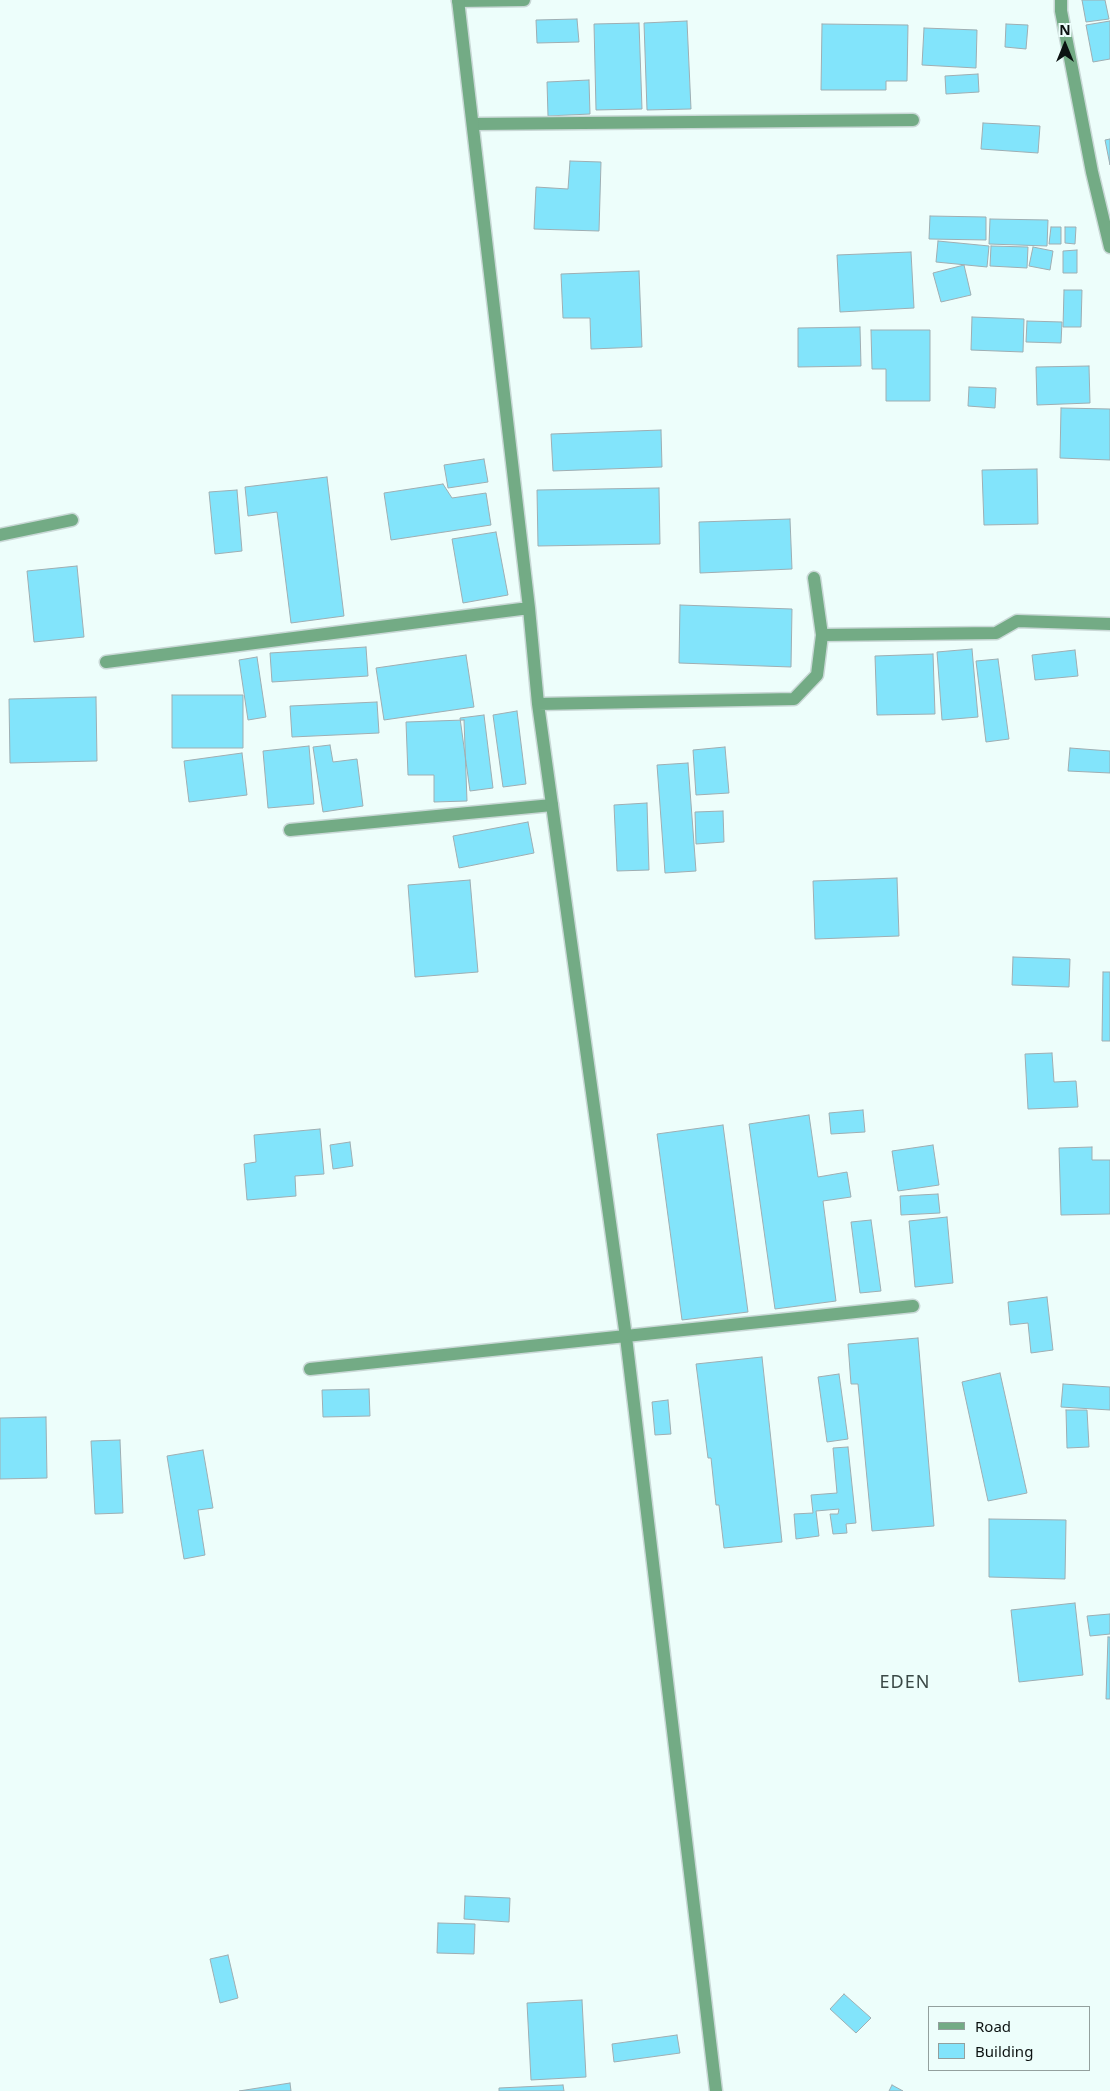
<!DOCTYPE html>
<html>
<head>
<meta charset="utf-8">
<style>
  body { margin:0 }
  #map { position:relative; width:1110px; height:2091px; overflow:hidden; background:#edfefb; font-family:"Noto Sans",sans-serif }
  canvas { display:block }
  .legend { position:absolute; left:928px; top:2006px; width:162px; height:65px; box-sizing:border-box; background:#edfefb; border:1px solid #93a09d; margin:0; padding:6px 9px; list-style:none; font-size:15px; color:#0c1211 }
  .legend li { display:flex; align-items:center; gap:10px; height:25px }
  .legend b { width:25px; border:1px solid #93a09d }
  .north { position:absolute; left:1040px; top:20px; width:50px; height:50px; -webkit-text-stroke:4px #edfefb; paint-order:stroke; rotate:0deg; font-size:14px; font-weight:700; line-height:20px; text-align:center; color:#0c1211 }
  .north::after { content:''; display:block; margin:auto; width:18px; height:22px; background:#0c1211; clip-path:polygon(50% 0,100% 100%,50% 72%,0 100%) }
</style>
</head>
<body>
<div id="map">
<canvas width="1110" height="2091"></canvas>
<ul class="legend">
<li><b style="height:6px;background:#73ab85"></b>Road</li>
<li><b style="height:14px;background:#82e4fb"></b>Building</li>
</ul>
<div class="north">N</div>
</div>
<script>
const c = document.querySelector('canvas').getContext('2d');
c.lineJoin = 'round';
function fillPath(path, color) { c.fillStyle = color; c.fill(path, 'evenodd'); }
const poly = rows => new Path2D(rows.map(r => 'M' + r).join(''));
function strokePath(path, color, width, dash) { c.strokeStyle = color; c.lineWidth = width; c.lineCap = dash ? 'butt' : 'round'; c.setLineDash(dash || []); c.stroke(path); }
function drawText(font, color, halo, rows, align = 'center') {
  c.font = font + ' "Noto Sans",sans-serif'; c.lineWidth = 4; c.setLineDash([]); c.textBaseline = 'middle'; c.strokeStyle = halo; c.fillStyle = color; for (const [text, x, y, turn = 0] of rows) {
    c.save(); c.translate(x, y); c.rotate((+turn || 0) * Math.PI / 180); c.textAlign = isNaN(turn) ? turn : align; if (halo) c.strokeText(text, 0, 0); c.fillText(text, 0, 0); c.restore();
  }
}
const building = poly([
  [1082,0,1105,0,1109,19,1086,22,1082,0],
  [577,19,579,42,537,43,536,20,577,19],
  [687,21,691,109,647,110,644,23,687,21],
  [1110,21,1110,59,1093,62,1086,25,1110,21],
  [639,23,642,109,596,110,594,24,639,23],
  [822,24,908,25,907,81,886,81,886,90,821,90,822,24],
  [1006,24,1028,25,1026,49,1005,47,1006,24],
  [924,28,977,30,976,68,922,65,924,28],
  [978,74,979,92,946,94,945,76,978,74],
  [589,80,590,114,548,116,547,82,589,80],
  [983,123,1040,126,1038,153,981,149,983,123],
  [1110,139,1110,165,1105,140,1110,139],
  [570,161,601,162,599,231,534,229,536,187,568,189,570,161],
  [930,216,986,217,986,240,929,239,930,216],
  [990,219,1048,220,1047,246,989,244,990,219],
  [1051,227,1061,227,1061,244,1049,244,1051,227],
  [1065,227,1076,227,1075,244,1065,243,1065,227],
  [938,241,989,246,987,267,936,262,938,241],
  [991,246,1028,247,1027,268,990,266,991,246],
  [1033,247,1053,251,1050,270,1029,266,1033,247],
  [1077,250,1077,273,1063,273,1063,251,1077,250],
  [911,252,914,308,840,312,837,255,911,252],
  [964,265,971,295,941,302,933,273,964,265],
  [639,271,642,347,591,349,590,318,563,318,561,274,639,271],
  [1064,290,1082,290,1081,327,1063,327,1064,290],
  [972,317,1024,319,1023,352,971,350,972,317],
  [1027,321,1062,322,1061,343,1026,342,1027,321],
  [860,327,861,366,798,367,798,328,860,327],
  [871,330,930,330,930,401,886,401,886,369,872,369,871,330],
  [1089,366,1090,403,1037,405,1036,367,1089,366],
  [969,387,996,388,995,408,968,406,969,387],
  [1061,408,1110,409,1110,460,1060,458,1061,408],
  [661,430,662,467,553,471,551,434,661,430],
  [484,459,488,482,448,488,444,465,484,459],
  [1037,469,1038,524,984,525,982,470,1037,469],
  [327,477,344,616,291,623,277,512,248,516,245,487,327,477],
  [443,484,452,498,486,493,491,525,391,540,384,493,443,484],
  [659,488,660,544,538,546,537,490,659,488],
  [237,490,242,551,215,554,209,492,237,490],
  [790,519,792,569,700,573,699,522,790,519],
  [496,532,508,595,463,603,452,539,496,532],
  [77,566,84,637,34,642,27,571,77,566],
  [680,605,792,609,791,667,679,663,680,605],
  [366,647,368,676,272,682,270,653,366,647],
  [972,649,978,717,942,720,937,652,972,649],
  [1075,650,1078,676,1035,680,1032,655,1075,650],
  [933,654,935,714,877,715,875,656,933,654],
  [466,655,474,707,384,720,376,668,466,655],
  [257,657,266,717,248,720,239,660,257,657],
  [998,659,1009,739,986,742,976,661,998,659],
  [172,695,243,695,243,748,172,748,172,695],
  [96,697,97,761,10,763,9,699,96,697],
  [377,702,379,733,292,737,290,706,377,702],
  [517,711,526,784,503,787,493,715,517,711],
  [484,715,493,788,470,791,460,718,484,715],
  [464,720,467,801,434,802,434,775,408,775,406,722,464,720],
  [330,745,333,762,357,759,363,806,323,812,313,747,330,745],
  [309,746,314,804,268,808,263,751,309,746],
  [725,747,729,793,696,795,693,750,725,747],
  [1070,748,1110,751,1110,773,1068,771,1070,748],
  [242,753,247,795,189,802,184,761,242,753],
  [688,763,696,871,665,873,657,765,688,763],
  [647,803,649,870,617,871,614,805,647,803],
  [723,811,724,842,696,844,695,812,723,811],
  [528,822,534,853,459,868,453,836,528,822],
  [897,878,899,936,815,939,813,881,897,878],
  [470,880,478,972,415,977,408,885,470,880],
  [1013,957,1070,959,1069,987,1012,985,1013,957],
  [1103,972,1110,972,1110,1041,1102,1041,1103,972],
  [1052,1053,1054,1082,1076,1081,1078,1107,1028,1109,1025,1054,1052,1053],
  [863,1110,865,1132,831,1134,829,1113,863,1110],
  [809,1115,818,1177,847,1172,851,1197,823,1201,836,1301,775,1309,749,1124,809,1115],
  [723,1125,748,1312,682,1320,657,1134,723,1125],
  [320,1129,324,1174,295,1176,296,1196,247,1200,244,1164,256,1162,254,1135,320,1129],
  [350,1142,353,1166,333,1169,330,1145,350,1142],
  [933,1145,939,1185,898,1191,892,1151,933,1145],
  [1092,1147,1092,1160,1110,1160,1110,1214,1061,1215,1059,1148,1092,1147],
  [938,1194,940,1213,901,1215,900,1196,938,1194],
  [947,1217,953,1283,915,1287,909,1221,947,1217],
  [871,1220,881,1291,860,1293,851,1222,871,1220],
  [1047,1297,1053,1350,1031,1353,1028,1323,1010,1325,1008,1302,1047,1297],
  [918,1338,934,1526,872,1531,858,1384,851,1384,848,1344,918,1338],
  [762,1357,782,1542,724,1548,719,1505,716,1505,711,1458,708,1458,696,1364,762,1357],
  [1000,1373,1027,1493,988,1501,962,1382,1000,1373],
  [839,1374,848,1439,827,1442,818,1377,839,1374],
  [1063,1384,1110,1387,1110,1410,1061,1407,1063,1384],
  [369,1389,370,1416,323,1417,322,1390,369,1389],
  [668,1400,671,1434,655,1435,652,1402,668,1400],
  [1066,1410,1087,1410,1089,1447,1067,1448,1066,1410],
  [46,1417,47,1478,0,1479,0,1418,46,1417],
  [120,1440,123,1513,95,1514,91,1441,120,1440],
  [848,1447,856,1523,846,1524,847,1533,833,1534,830,1514,838,1514,839,1509,816,1511,819,1536,796,1539,794,1514,813,1513,811,1495,837,1493,833,1448,848,1447],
  [203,1450,213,1508,198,1510,205,1555,184,1559,167,1456,203,1450],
  [989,1519,1066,1520,1065,1579,989,1577,989,1519],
  [1075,1603,1083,1675,1019,1682,1011,1610,1075,1603],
  [1110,1614,1110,1634,1090,1636,1087,1616,1110,1614],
  [1108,1637,1110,1637,1110,1699,1106,1699,1108,1637],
  [465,1896,510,1898,509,1922,464,1919,465,1896],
  [438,1923,475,1924,474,1954,437,1953,438,1923],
  [228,1955,238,1998,220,2003,210,1959,228,1955],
  [844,1994,871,2018,856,2033,830,2009,844,1994],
  [582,2000,586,2077,531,2080,527,2003,582,2000],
  [677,2035,680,2053,614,2062,612,2044,677,2035],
  [290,2083,291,2091,239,2091,290,2083],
  [563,2085,564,2091,499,2091,499,2088,563,2085],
  [892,2085,903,2091,889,2091,892,2085]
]);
const lane = poly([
  [458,1,524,0],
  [473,124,913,120],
  [0,535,72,520],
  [290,830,552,805]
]);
const street = poly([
  [458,0,529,608,538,704,626,1337,716,2091],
  [1061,0,1061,11,1092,172,1110,247],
  [822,635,996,633,1017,621,1110,624],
  [106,662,529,608],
  [538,704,794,699,817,675,822,635,814,578],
  [310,1369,913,1306]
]);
const quarterNames = [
  ["EDEN",905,1683]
];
fillPath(building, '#82e4fb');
strokePath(building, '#9faeb2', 1);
strokePath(lane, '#c9d8d6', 15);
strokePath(street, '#c9d8d6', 15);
strokePath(lane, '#73ab85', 12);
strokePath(street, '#73ab85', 12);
c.letterSpacing = '1px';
drawText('18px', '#3b4946', '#edfefb', quarterNames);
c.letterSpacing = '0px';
</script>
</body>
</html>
